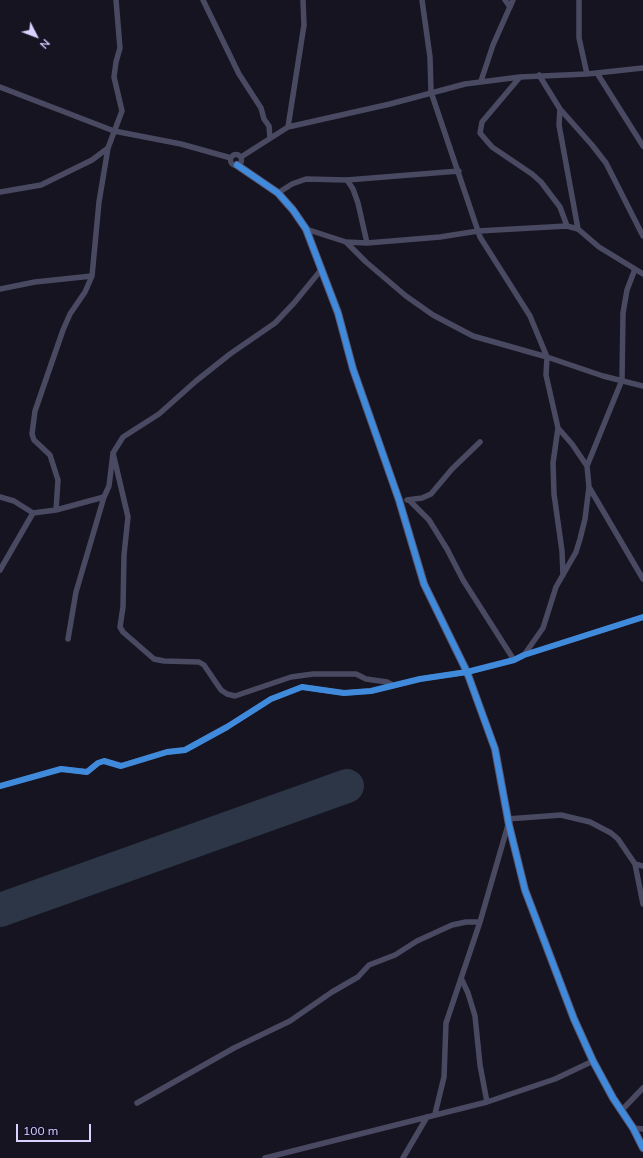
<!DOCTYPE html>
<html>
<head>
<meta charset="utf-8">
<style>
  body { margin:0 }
  #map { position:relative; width:643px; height:1158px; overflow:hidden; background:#161421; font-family:Mulish,sans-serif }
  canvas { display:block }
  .north { position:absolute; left:16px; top:16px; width:40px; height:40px; -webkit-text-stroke:3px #130f26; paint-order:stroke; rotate:132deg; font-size:11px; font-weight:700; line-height:16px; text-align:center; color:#d9d4ff }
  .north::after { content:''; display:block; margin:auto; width:14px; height:18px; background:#d9d4ff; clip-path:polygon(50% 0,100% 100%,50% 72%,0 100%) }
  .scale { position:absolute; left:16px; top:1124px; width:75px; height:18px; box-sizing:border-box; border:2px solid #d9d4ff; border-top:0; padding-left:5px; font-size:12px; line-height:14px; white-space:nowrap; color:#d9d4ff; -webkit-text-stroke:3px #130f26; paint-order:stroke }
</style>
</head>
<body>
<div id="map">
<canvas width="643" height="1158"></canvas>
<div class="north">N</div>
<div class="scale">100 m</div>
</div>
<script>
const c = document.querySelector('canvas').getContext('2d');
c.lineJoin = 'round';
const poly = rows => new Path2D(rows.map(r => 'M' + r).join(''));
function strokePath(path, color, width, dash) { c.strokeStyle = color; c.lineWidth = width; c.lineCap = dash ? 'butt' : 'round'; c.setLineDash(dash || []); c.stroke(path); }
const runway = poly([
  [0,910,347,786]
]);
const street = poly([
  [203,0,239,74,261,108,264,119,269,126,270,138],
  [422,0,430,57,431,92,480,237,530,316,547,357,546,375,558,428,572,444,587,466],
  [505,0,510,7],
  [579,0,579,38,587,74],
  [597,73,643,146],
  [539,75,560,109,592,145,606,163,643,236],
  [520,77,482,122,480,133,492,147,532,174,541,182,560,207,567,226],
  [481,81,493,45,513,0],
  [0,87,114,131,181,144,231,158],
  [560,109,559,125,578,229],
  [288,127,304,25,303,0],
  '230.5 160a5.5 5.5 0 1 1 11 0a5.5 5.5 0 1 1-11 0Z',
  [241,157,288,127,390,104,465,84,520,77,587,74,643,68],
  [347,180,353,189,358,203,367,243],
  [0,192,41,185,92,160,108,148,122,111,114,77,116,62,120,48,116,0],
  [278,193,292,184,306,179,347,180,459,171],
  [306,229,346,242,366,262,406,296,433,315,473,336,547,357,603,376,643,386],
  [346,242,367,243,440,237,478,231,567,226,578,229,599,247,643,274],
  [0,289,35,282,92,276],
  [558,428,553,463,554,494,562,551,563,575],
  [113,453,128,517,124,555,123,607,120,627,123,632,154,659,164,661,199,662,204,665,221,690,227,694,235,696,291,677,313,674,356,674,366,679,387,682,393,685],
  [589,487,643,579],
  [0,497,14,501,33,513,56,510,104,497,109,486,113,453,123,437,159,414,196,381,230,354,275,323,294,303,321,270],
  [407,500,422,498,431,494,452,469,480,442],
  [409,500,429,520,447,549,463,580,514,660],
  [56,510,58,480,50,455,34,440,32,434,35,411,63,330,70,314,85,292,92,276,99,202,108,148],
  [0,570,33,513],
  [68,639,76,592,104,497],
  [524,655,543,628,556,587,576,552,580,539,585,519,589,487,587,466,622,380,623,313,627,290,635,269],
  [0,786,61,769,87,772,98,763,104,761,121,766,167,752,185,750,227,727,271,699,302,687,344,693,371,691,420,679,467,672,514,660,524,655,643,617],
  [507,819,561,815,590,822,611,833,618,839,635,864],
  [643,866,635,864,643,904],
  [461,978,468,993,475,1016,480,1065,487,1102],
  [137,1103,234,1048,290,1021,332,992,358,977,369,965,395,955,417,941,452,925,466,922,480,922],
  [622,1110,643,1088],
  [435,1114,444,1077,446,1023,480,922,508,825],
  [633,1128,643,1129],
  [265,1158,487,1102,555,1079,593,1061],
  [403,1158,427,1117]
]);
const secondary = poly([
  [237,165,278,193,293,210,306,229,338,313,353,369,399,500,424,584,467,672,495,749,509,825,525,890,574,1019,593,1061,613,1098,633,1128,643,1148]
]);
const cycleway = poly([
  [237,165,278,193,293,210,306,229,338,313,353,369,399,500,424,584,467,672,495,749,509,825,525,890,574,1019,593,1061,613,1098,633,1128,643,1148],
  [0,786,61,769,87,772,98,763,104,761,121,766,167,752,185,750,227,727,271,699,302,687,344,693,371,691,420,679,467,672,514,660,524,655,643,617]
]);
strokePath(runway, '#2c3646', 34);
strokePath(street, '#4a4962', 5.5);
strokePath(secondary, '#575674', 8);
strokePath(cycleway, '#408adc', 6);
</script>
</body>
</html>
